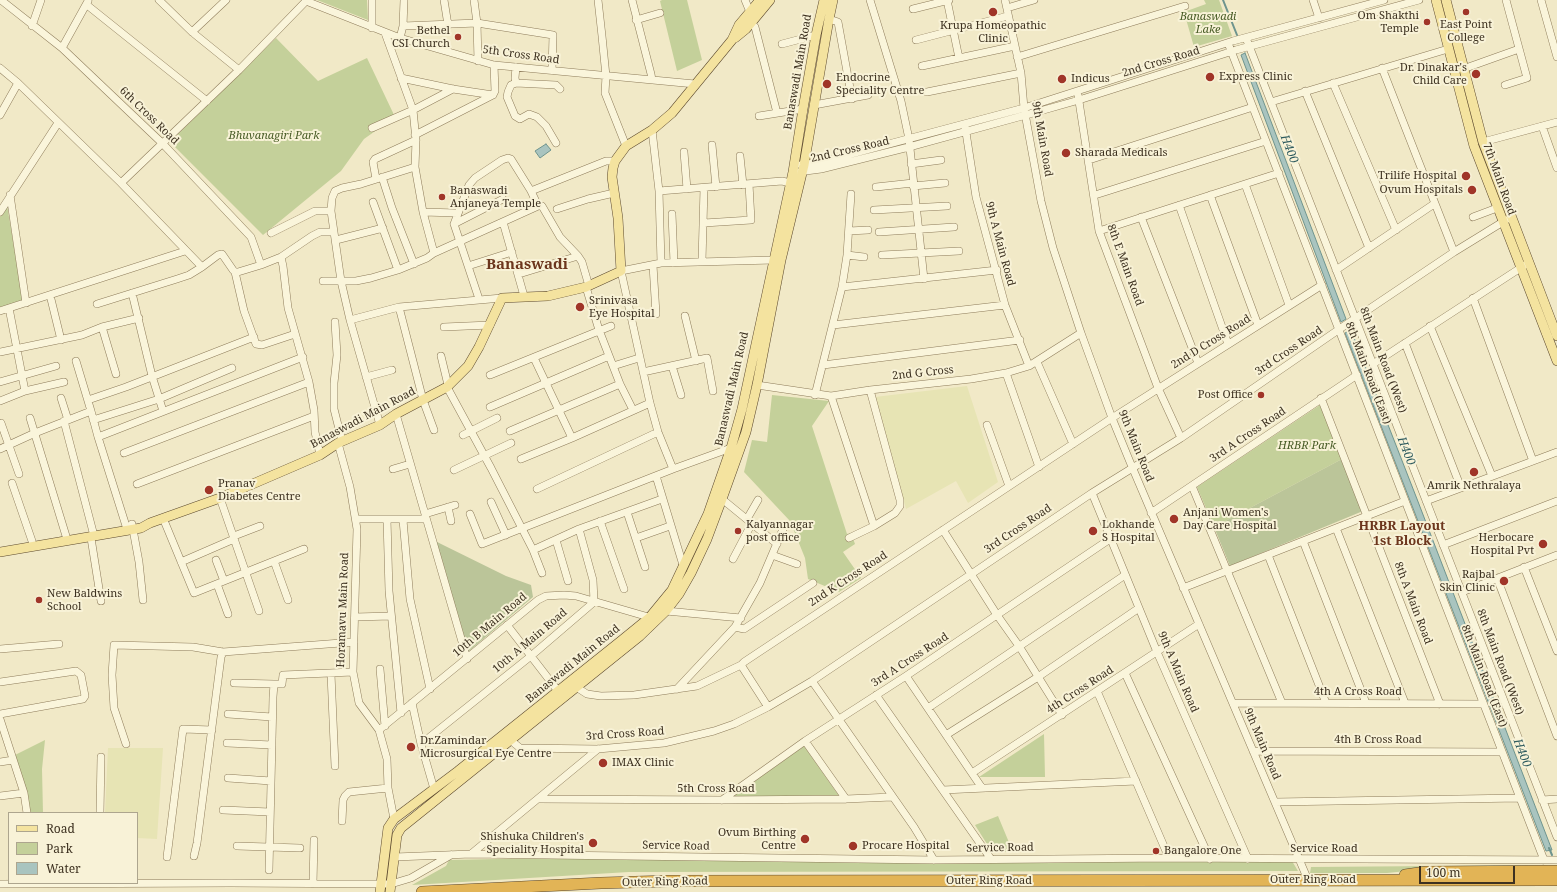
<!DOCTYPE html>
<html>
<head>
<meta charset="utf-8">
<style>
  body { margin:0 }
  #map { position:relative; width:1557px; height:892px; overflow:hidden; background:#f1e9c7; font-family:"Noto Serif",serif }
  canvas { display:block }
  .legend { position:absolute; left:8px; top:812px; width:130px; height:72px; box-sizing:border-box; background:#f8f2d7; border:1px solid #ada58e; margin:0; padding:5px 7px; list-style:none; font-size:12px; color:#3d3120 }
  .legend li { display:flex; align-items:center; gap:8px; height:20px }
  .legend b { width:20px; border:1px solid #ada58e }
  .scale { position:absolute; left:1419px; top:866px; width:96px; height:18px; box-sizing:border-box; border:2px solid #3d3120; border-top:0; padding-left:5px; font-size:12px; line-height:14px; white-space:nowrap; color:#3d3120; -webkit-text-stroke:3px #f8f2d7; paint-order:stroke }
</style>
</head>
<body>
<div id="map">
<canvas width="1557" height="892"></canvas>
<ul class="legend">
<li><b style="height:5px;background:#f4e39f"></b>Road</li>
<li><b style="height:11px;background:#c4d09a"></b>Park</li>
<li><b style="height:11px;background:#a9c4bf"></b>Water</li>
</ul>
<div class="scale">100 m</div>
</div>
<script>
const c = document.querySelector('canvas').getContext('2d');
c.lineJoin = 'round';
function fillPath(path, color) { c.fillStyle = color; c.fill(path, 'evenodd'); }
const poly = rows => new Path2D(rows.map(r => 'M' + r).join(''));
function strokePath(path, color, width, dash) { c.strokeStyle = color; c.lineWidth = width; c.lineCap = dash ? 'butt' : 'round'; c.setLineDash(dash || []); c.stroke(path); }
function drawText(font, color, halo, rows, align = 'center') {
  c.font = font + ' "Noto Serif",serif'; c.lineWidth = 4; c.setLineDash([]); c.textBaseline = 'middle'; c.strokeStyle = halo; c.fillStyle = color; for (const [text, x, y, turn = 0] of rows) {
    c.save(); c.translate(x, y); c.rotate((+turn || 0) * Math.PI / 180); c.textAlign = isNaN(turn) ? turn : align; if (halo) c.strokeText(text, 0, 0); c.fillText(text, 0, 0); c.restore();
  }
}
const farmland = poly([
  [967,386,998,482,968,503,956,481,906,509,875,397],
  [108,748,163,748,157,839,137,838,137,813,105,813]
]);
const green = poly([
  [317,0,367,0,368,20],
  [662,0,687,0,702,60,677,71,660,1],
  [1204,0,1219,0,1232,36,1194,47,1184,12,1206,4],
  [276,38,318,81,367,58,395,117,364,139,341,171,263,235,170,142],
  [7,205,23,300,0,308,0,217],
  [772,395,829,401,812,426,847,534,851,533,855,544,843,552,861,578,839,592,808,579,805,558,790,521,744,472,752,440,767,442],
  [1320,405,1342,459,1214,527,1197,487],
  [1044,734,1045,777,979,777],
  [45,740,42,769,43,813,30,813,15,755],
  [804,746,839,796,734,796],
  [998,816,1013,852,992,852,975,825],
  [545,858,1292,861,1298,871,629,872,412,885,446,866,449,860],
  [1557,865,1557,869,1417,870,1387,873,1310,873,1311,867]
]);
const cemetery = poly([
  [1342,459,1363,511,1230,566,1214,527],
  [435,541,506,576,531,585,533,597,468,652]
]);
const water = poly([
  [1245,53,1346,319,1341,322,1241,55,1245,53],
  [546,144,551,150,540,158,535,151,546,144],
  [1351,330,1417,499,1552,850,1546,851,1345,333,1351,330]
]);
const stream = poly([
  [1223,0,1237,35],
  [1549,848,1552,855]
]);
const minor = poly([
  [1,0,62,48,162,143,251,237,261,265],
  [159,0,192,32,239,70],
  [444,0,448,25],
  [474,0,477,23,478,61],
  [598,0,602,36,606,76,605,93,626,146],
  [632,0,651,74,652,80],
  [745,0,750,12],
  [870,0,901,101,909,139,924,279],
  [947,0,959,58],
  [1005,0,1021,73,1024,108,1041,201,1053,248,1081,333,1112,418,1130,462,1308,880],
  [1313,0,1319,18],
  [1541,0,1557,57],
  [306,1,400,38,494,65,695,84],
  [87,5,207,101],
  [1007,8,1034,0],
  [913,9,949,0],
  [829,19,838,22,852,99],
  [636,20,660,13],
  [751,23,755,27,777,113],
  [32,26,41,0],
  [403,26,404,0],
  [372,28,372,0],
  [192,32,226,0],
  [385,33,413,110,416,140,415,167,423,212,434,253],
  [400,38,403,26,477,23,553,35,552,71],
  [1246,38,1557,837],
  [916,40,1008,16],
  [1228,43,1544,860],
  [782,44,816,35],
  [62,48,88,1],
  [1017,57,1185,6],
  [922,66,1015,46],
  [516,67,515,78,516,83,556,85,560,89],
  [0,68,18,83,121,183,202,267,218,255,222,254,233,270,235,272,238,272,261,265,281,257,312,236,320,232,333,232],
  [1382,68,1454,252],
  [1463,69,1519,49],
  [401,78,453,89,493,95],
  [516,83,511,85,508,92,507,97,515,116,520,119,529,114,537,117,546,126,556,143],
  [1333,83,1396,230],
  [1505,85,1527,78,1506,0],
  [1305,91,1369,248],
  [927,92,1021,73],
  [1078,95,1099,231,1158,388,1181,438],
  [1271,102,1448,49],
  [814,105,868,95],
  [0,115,18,83],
  [759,116,803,109],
  [965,126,976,197,1005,305,1029,366],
  [1542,126,1557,168],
  [372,128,413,110,453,89],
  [652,130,659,191,661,263],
  [415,135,493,95,495,91,494,65],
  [1483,142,1557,122],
  [712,145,716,187],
  [684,152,687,189],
  [740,156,743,185],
  [1089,160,1253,107],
  [911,164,941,160],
  [801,165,821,162,1024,108,1233,41,1384,0],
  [798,172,821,169,909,147,1026,115,1079,100,1236,50,1419,0],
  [382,177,392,208,414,264],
  [376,179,373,162,375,159,416,140],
  [121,183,239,70,307,0],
  [1245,184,1289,305],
  [913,186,945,183],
  [876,187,913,183],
  [531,191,606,161,615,161],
  [659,191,782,181,794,184],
  [10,195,26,303],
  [1095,195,1266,141],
  [1210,195,1258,325],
  [373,202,398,270],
  [1179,205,1228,344],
  [557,209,588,199,614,193],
  [874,210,947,206],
  [0,212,58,123],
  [423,212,457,213],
  [672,214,674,263],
  [1141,217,1198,363],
  [1473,217,1497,208],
  [503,222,524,296],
  [704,223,751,220,749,184],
  [454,224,503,199],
  [849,231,868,230],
  [1099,231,1279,173],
  [879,232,954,227],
  [271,233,315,211,331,211],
  [336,240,383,228],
  [847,255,864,257],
  [882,255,959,251],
  [281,257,283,266,288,308,309,382,314,410,315,432,320,455],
  [702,261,704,188],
  [653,265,656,314],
  [468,266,512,252],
  [1336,270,1434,204],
  [235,272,244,311,256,344,262,345,295,334],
  [519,274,578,256],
  [323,281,356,281,371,278,398,270,427,258,434,253,538,206,542,206,560,237,578,256,582,262,589,286],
  [586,287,599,330,620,384,633,410],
  [842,287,997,270],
  [132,293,152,376,163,411],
  [50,295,61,340],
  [1473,298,1533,461],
  [479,299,454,224,469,185,475,178,502,160,508,158,511,159,531,191,538,206],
  [97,304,177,279,189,275,202,267],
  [399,307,423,400,434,430],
  [0,311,185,251],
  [685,316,696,361],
  [350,320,399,307,502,298],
  [335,322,337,355,334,383,334,409,342,441],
  [833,325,1005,305],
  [1430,326,1492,476],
  [102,327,116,374],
  [444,327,490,325],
  [1405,343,1461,488],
  [0,352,82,335,102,327,139,318],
  [441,356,448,385],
  [534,358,572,438],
  [76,361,91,411],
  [1037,362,1073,444],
  [1373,364,1525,265],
  [823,365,1020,340],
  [613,366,639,358],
  [672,366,681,395],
  [643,372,707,358,713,391],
  [1006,373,1039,467],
  [490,375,611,326],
  [366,377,392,370],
  [0,382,56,366],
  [757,385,831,396,870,390,971,379,1006,373,1029,366,1081,333],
  [447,387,491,468,533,550,542,573],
  [25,391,64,382],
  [815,395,842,287,847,255,851,194],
  [831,396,874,526],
  [61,398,68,420],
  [1321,398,1440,704],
  [88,400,126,387,254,337],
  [0,401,25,391,9,308],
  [490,407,609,356],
  [396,414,467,659],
  [30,418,66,536],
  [93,420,159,399,232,368],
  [64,421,93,532],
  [1,423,19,474],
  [380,425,350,320,341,281,331,211,332,198,335,191,342,188,361,184,415,167],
  [987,425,1009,486],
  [510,431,620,384],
  [463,435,497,418],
  [98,437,303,357],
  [338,443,350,487,357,529,353,672,359,703,379,730,387,759,388,788,394,819],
  [0,449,35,433,91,411,98,437,126,526],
  [124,453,309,382],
  [521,459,572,438,650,403],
  [393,469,410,464],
  [673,469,658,432,650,403,621,271,661,263,773,260],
  [454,470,511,443],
  [656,476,683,565],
  [12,483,32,541],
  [137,484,314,416],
  [1192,486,1282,703],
  [537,489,658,432],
  [1092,493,1157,652,1248,859],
  [220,498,259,611],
  [722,499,777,544],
  [1426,501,1557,452],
  [491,502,506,535],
  [448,507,451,521],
  [627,512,645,567],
  [1151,513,1357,375],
  [425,514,455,505],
  [470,514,482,544,673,469,731,448,733,448],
  [163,518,194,593,304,549],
  [356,519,426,519],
  [387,519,389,591,401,713],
  [747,519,758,500],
  [403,520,410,599,430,689],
  [600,521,624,589],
  [132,524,139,562,143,600],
  [1336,528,1405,703],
  [943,530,997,615,1019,646,1062,715],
  [234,536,260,526],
  [91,538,101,601],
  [636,538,670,526],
  [849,538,874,526,895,513,900,506,900,500,870,390],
  [556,540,568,581],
  [1303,541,1366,703],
  [1443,545,1557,501],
  [533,550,579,529,662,499],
  [772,555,797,564],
  [1268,555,1326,703],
  [733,559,752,523],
  [216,560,224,581],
  [274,561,288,600],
  [181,562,234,539],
  [1524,567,1557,651],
  [1497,578,1557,736],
  [217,584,228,614],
  [1183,588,1405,501],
  [1462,592,1557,555],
  [666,611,741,618],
  [355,617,391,616],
  [507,625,558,691],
  [735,627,744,629,813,583],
  [0,649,59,644],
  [741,665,768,707],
  [380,669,385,726],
  [1125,673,1210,859],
  [331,674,335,766],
  [906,676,982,788],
  [812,681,914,827,934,860],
  [0,682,76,671,81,675,85,696,83,699,0,714],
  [234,683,274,684],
  [576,687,587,694,601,696,634,695,697,686,741,665,744,662,1112,418,1322,285],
  [677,689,735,627,760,583,783,529],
  [1097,691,1169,858],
  [876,695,991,859],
  [412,703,421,744,434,789],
  [1233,703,1483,704],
  [928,708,1125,575],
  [228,714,272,717],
  [0,719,24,793,27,813],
  [379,730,538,600,546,596,564,595,576,596,652,618],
  [946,735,1038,677,1139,608],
  [508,738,520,748,598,749,664,743,714,731,734,724,768,707,812,681,1092,493,1181,438,1341,328,1454,252,1506,220],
  [805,741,846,799],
  [227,743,272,745],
  [126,744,114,708,112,675,114,645,193,647,223,652,354,642],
  [421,744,531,656,594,602,593,580,579,529],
  [1253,751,1502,752],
  [0,762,13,760],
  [972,773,1199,624],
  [228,778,271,781],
  [943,790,1136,781],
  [0,796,24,793],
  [539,799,722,800,846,799,892,797],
  [722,800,805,741,906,676,1110,539],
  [1542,800,1557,799],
  [1275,802,1520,798],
  [223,810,270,812],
  [100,813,101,757],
  [342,821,343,800,345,796,349,792,388,788],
  [237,846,300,848],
  [471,854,598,749],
  [194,856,197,843,221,657,223,652],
  [167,857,183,729,212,730],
  [395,857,471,854,934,860,1169,858,1557,860],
  [269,870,273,697,274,684,282,684,283,675,353,672],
  [0,884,231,883,391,884,411,878,451,855],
  [313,884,314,840]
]);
const major = poly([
  [1436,0,1474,146,1557,361],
  [1446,0,1483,142,1557,336],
  [735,38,746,29,770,0],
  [0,552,141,528,150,523,220,498,320,455,338,443,380,425,396,414,447,387,468,366,479,347,502,298,548,296,586,287,621,271,618,218,612,177,613,168,615,161,626,146,652,130,672,113,732,40,739,25,760,0],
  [380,892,388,828,394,819,458,771,622,640,649,618,672,590,708,514,731,448,742,409,793,172,803,109,816,35,824,0],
  [390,892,397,835,401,828,640,636,666,611,679,594,691,573,707,539,722,499,746,432,757,385,781,260,804,165,829,19,833,0]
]);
const highway = poly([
  [1405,875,1426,872,1557,871],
  [422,892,601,883,669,881,1557,880]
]);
const markers = [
  [993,12,5,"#a03528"],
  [1466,12,4,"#a03528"],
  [1427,22,4,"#a03528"],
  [458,37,4,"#a03528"],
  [1476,74,5,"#a03528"],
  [1210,77,5,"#a03528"],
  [1062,79,5,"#a03528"],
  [827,84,5,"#a03528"],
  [1066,153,5,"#a03528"],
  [1466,176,5,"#a03528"],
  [1472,190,5,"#a03528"],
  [442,197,4,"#a03528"],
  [580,307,5,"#a03528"],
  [1261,395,4,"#a03528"],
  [1474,472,5,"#a03528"],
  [209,490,5,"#a03528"],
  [1174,519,5,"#a03528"],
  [738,531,4,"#a03528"],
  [1093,531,5,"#a03528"],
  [1543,544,5,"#a03528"],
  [1504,581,5,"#a03528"],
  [39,600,4,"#a03528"],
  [411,747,5,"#a03528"],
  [603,763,5,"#a03528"],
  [805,839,5,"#a03528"],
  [593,843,5,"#a03528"],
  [853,846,5,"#a03528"],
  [1156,851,4,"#a03528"]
];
const poiNames = [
  ["Om Shakthi",1419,16,"right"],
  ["Temple",1419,29,"right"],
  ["East Point",1466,25,"center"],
  ["College",1466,38,"center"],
  ["Krupa Homeopathic",993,26,"center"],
  ["Clinic",993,39,"center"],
  ["Bethel",450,31,"right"],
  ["CSI Church",450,44,"right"],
  ["Dr. Dinakar's",1467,68,"right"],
  ["Child Care",1467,81,"right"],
  ["Express Clinic",1219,77],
  ["Endocrine",836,78],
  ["Speciality Centre",836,91],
  ["Indicus",1071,79],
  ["Sharada Medicals",1075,153],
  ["Trilife Hospital",1457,176,"right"],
  ["Ovum Hospitals",1463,190,"right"],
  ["Banaswadi",450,191],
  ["Anjaneya Temple",450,204],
  ["Srinivasa",589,301],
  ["Eye Hospital",589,314],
  ["Post Office",1253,395,"right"],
  ["Pranav",218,484],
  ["Diabetes Centre",218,497],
  ["Amrik Nethralaya",1474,486,"center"],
  ["Anjani Women's",1183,513],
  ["Day Care Hospital",1183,526],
  ["Kalyannagar",746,525],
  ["post office",746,538],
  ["Lokhande",1102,525],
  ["S Hospital",1102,538],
  ["Herbocare",1534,538,"right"],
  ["Hospital Pvt",1534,551,"right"],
  ["Rajbal",1495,575,"right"],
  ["Skin Clinic",1495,588,"right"],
  ["New Baldwins",47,594],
  ["School",47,607],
  ["Dr.Zamindar",420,741],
  ["Microsurgical Eye Centre",420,754],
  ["IMAX Clinic",612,763],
  ["Ovum Birthing",796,833,"right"],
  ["Centre",796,846,"right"],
  ["Shishuka Children's",584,837,"right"],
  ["Speciality Hospital",584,850,"right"],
  ["Procare Hospital",862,846],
  ["Bangalore One",1164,851]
];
const parkNames = [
  ["Banaswadi",1208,17],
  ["Lake",1208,30],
  ["Bhuvanagiri Park",274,136],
  ["HRBR Park",1307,446]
];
const streetNames = [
  ["5th Cross Road",521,55,8],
  ["2nd Cross Road",1161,62,-17],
  ["Banaswadi Main Road",798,72,-80],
  ["6th Cross Road",149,116,44],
  ["9th Main Road",1042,139,80],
  ["2nd Cross Road",850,150,-13],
  ["7th Main Road",1499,179,70],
  ["9th A Main Road",1000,244,75],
  ["8th E Main Road",1125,265,70],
  ["2nd D Cross Road",1211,342,-32],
  ["3rd Cross Road",1289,351,-34],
  ["8th Main Road (West)",1383,360,69],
  ["2nd G Cross",923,373,-6],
  ["8th Main Road (East)",1368,373,69],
  ["Banaswadi Main Road",732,389,-77],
  ["Banaswadi Main Road",363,418,-28],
  ["3rd A Cross Road",1248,435,-34],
  ["9th Main Road",1136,446,68],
  ["3rd Cross Road",1018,529,-34],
  ["2nd K Cross Road",848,579,-33],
  ["8th A Main Road",1413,603,69],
  ["Horamavu Main Road",343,610,-88],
  ["10th B Main Road",490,625,-40],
  ["10th A Main Road",530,641,-40],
  ["3rd A Cross Road",910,660,-33],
  ["8th Main Road (West)",1500,662,69],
  ["Banaswadi Main Road",573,664,-39],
  ["9th A Main Road",1178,672,67],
  ["8th Main Road (East)",1484,676,69],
  ["4th Cross Road",1080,690,-33],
  ["4th A Cross Road",1358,692],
  ["3rd Cross Road",625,734,-4],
  ["4th B Cross Road",1378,740],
  ["9th Main Road",1262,744,67],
  ["5th Cross Road",716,789],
  ["Service Road",676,846,1],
  ["Service Road",1000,848,-1],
  ["Service Road",1324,849],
  ["Outer Ring Road",1313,880],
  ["Outer Ring Road",989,881],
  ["Outer Ring Road",665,882,-1]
];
const waterNames = [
  ["H400",1289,149,69],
  ["H400",1406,451,69],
  ["H400",1522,753,69]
];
const quarterNames = [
  ["HRBR Layout",1402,526],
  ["1st Block",1402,541]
];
const districtNames = [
  ["Banaswadi",527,265]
];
fillPath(farmland, '#e7e4b4');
fillPath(green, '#c4d09a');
fillPath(cemetery, '#bbc599');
fillPath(water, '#a9c4bf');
strokePath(water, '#6e948e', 1);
strokePath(stream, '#6e948e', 2);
strokePath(minor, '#8e7c5b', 8);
strokePath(major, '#5c492f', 10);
strokePath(highway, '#5c492f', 12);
strokePath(minor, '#faf5db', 7);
strokePath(major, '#f4e39f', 9);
strokePath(highway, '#e2b456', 11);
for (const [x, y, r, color] of markers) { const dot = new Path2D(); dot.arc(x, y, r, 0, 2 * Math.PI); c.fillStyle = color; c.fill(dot); strokePath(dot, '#f8f2d7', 1.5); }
drawText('11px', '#3d3120', '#f8f2d7', poiNames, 'left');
drawText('italic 11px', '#475b25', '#f8f2d7', parkNames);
drawText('11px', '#3d3120', '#f8f2d7', streetNames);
drawText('italic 12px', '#2e5b5e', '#f8f2d7', waterNames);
drawText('bold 13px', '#6c361d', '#f8f2d7', quarterNames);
drawText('bold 15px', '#6c361d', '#f8f2d7', districtNames);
</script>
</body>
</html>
